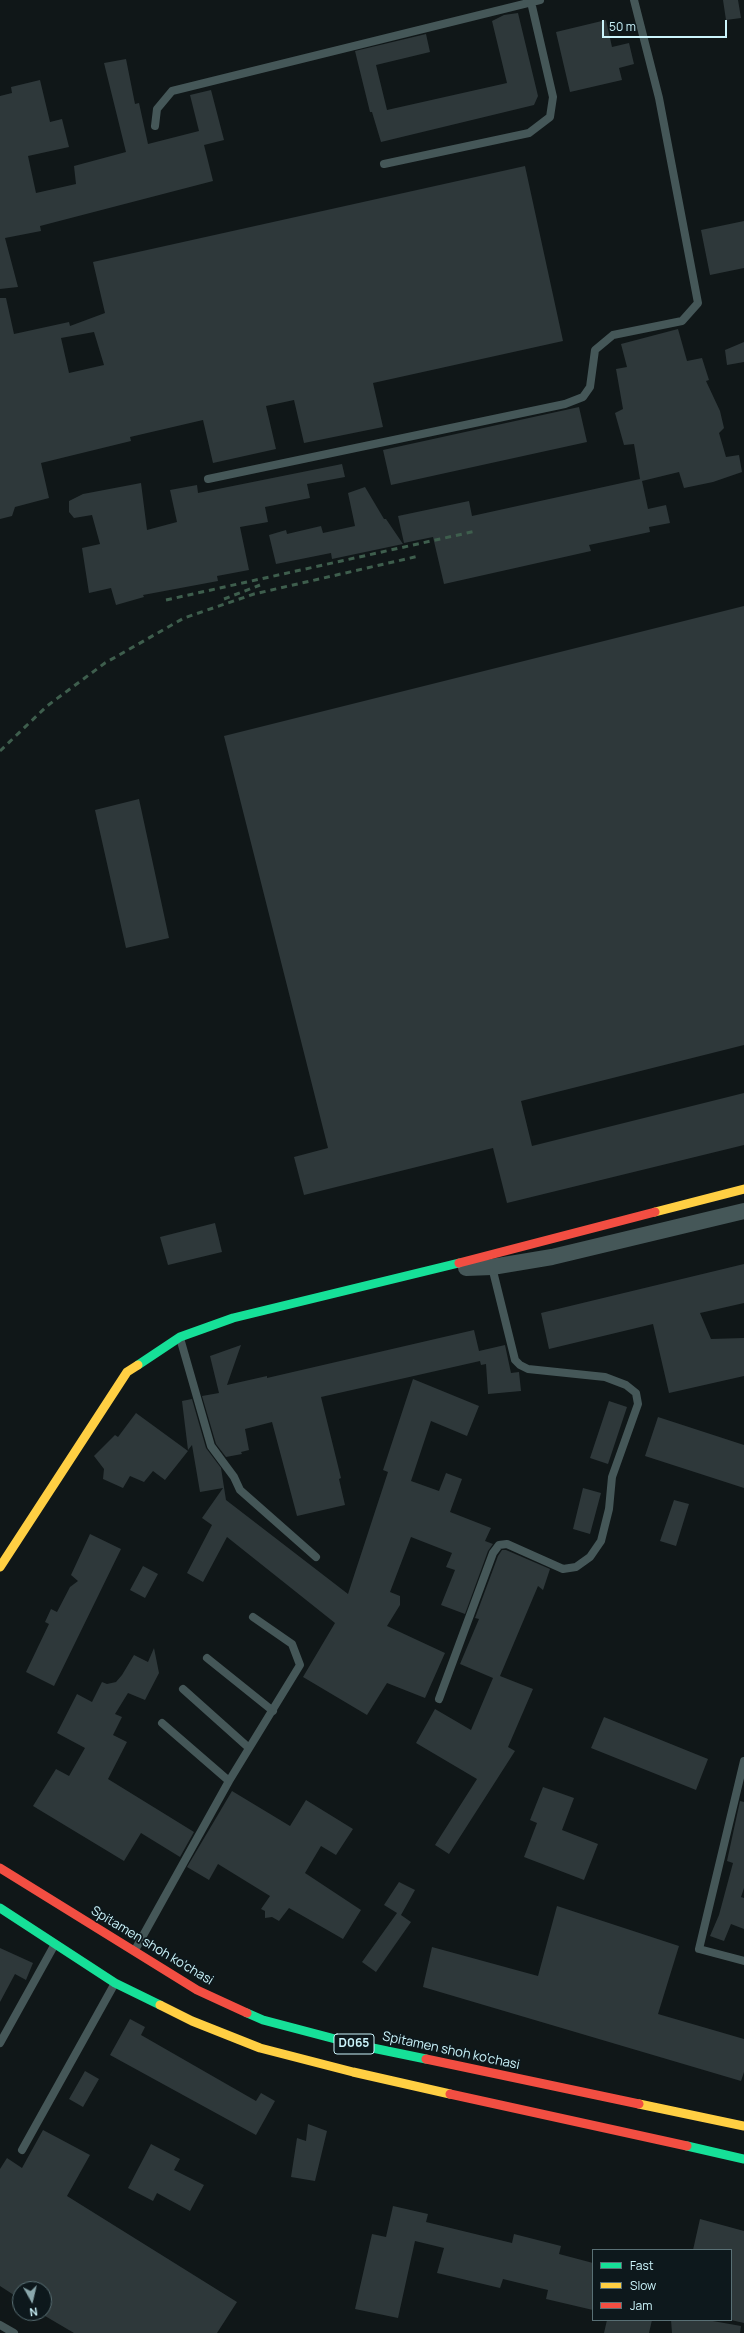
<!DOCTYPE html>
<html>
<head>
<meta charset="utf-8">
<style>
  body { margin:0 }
  #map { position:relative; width:744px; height:2333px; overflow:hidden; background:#101718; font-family:Manrope,sans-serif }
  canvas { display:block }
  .legend { position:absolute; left:592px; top:2249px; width:140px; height:72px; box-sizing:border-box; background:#0d181c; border:1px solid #597075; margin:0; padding:5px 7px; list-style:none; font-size:12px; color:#cbf4fb }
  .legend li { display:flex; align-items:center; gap:8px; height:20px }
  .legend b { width:20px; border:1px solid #597075 }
  .north { position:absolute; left:12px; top:2281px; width:40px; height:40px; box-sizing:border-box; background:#0d181c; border:1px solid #597075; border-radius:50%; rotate:172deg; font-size:11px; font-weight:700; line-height:16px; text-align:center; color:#cbf4fb }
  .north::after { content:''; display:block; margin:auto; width:14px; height:18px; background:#8aa7ac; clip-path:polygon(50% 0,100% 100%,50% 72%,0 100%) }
  .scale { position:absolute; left:602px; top:20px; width:125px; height:18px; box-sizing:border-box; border:2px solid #cbf4fb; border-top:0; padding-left:5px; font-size:12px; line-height:14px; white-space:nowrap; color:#cbf4fb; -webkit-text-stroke:3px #0d181c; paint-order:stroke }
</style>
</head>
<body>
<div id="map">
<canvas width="744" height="2333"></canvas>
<ul class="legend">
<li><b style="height:5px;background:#16e098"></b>Fast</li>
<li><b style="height:5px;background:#ffcf43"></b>Slow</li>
<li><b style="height:5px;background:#f24e42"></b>Jam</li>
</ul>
<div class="north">N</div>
<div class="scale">50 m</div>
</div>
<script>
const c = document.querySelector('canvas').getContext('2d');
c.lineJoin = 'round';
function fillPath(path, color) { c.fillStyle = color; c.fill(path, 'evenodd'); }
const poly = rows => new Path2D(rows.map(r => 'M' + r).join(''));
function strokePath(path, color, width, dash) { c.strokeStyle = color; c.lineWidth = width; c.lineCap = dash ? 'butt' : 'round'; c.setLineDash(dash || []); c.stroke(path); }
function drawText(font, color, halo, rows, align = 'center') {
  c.font = font + ' Manrope,sans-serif'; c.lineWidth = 3.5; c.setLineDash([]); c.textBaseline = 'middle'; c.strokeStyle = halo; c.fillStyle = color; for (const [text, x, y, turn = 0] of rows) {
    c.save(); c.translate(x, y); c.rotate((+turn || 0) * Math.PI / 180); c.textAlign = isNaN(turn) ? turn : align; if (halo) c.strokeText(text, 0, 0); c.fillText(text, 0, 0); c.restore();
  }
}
const building = poly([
  [723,0,738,0,741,18,726,20],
  [518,13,538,96,534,105,381,142,372,112,370,112,355,51,426,34,430,52,376,65,387,110,507,83,492,21,504,15],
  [606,20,612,47,629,43,634,64,619,68,622,80,570,92,556,32],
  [126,59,135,104,139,103,148,144,199,131,190,95,211,90,224,140,204,145,213,181,40,226,41,231,5,238,18,287,0,289,0,96,12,93,11,87,40,80,50,122,62,119,69,147,28,156,36,193,76,184,74,166,126,152,104,63],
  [525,166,563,341,373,383,383,427,304,443,294,400,266,406,276,449,213,463,203,420,130,437,131,441,41,463,49,498,15,507,12,516,0,519,0,298,6,298,14,334,69,322,70,326,105,313,93,262],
  [94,332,104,365,69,373,61,338],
  [744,221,744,268,710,275,701,230],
  [678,329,687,361,702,358,709,380,706,381,720,411,724,428,719,433,726,457,739,455,742,472,713,482,684,488,679,472,642,481,648,509,666,505,670,523,649,527,650,532,589,545,591,551,444,584,433,537,404,543,398,516,469,501,472,516,640,479,634,444,624,445,615,413,623,409,616,369,627,367,621,344],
  [744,342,744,362,727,365,725,350],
  [579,407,587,442,391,485,383,450],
  [342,464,345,477,307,484,310,498,265,507,268,522,240,527,249,570,217,576,218,581,143,595,144,597,116,605,111,588,89,593,82,548,100,544,92,515,74,518,69,512,69,501,83,494,141,483,147,530,177,522,170,490,197,485,198,493],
  [365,487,384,519,386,519,403,544,332,559,331,553,276,564,269,535,286,530,287,534,321,526,323,533,355,526,348,493],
  [744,606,744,1045,521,1101,532,1146,744,1093,744,1145,507,1203,493,1148,304,1195,294,1157,328,1148,224,736],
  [139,799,169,938,126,948,95,810],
  [215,1223,222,1252,168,1265,160,1237],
  [744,1264,744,1303,700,1313,711,1339,744,1338,744,1376,669,1393,653,1324,549,1349,541,1313],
  [474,1330,479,1351,505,1345,511,1373,519,1372,521,1391,488,1394,486,1364,481,1365,480,1361,321,1397,341,1478,339,1479,345,1505,297,1516,272,1422,245,1429,249,1450,241,1452,242,1454,226,1457,216,1444,202,1396,219,1393,210,1356,241,1345,227,1385,267,1376,267,1378],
  [413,1379,479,1406,467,1436,431,1421,411,1481,439,1491,446,1473,462,1479,450,1512,491,1528,485,1541,493,1544,488,1551,465,1614,441,1605,455,1570,446,1567,452,1553,411,1537,390,1592,400,1596,400,1605,387,1626,445,1653,425,1698,387,1683,367,1715,303,1677,335,1623,227,1537,203,1582,187,1573,212,1525,202,1518,223,1488,200,1492,192,1445,188,1450,182,1401,192,1399,206,1448,221,1468,226,1500,348,1594,388,1472,383,1470],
  [609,1401,627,1407,608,1464,590,1458],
  [136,1413,188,1451,165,1480,153,1471,144,1482,130,1476,123,1488,103,1479,104,1469,94,1456,115,1435,118,1437],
  [658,1417,744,1445,744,1488,645,1456],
  [583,1488,601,1493,590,1534,573,1529],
  [674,1500,689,1504,676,1546,660,1541],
  [90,1534,121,1549,54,1686,26,1672,49,1624,45,1622,51,1609,57,1612,70,1587,78,1581,71,1575],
  [502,1550,506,1550,550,1569,543,1590,538,1586,500,1676,533,1689,508,1747,515,1751,449,1854,435,1845,477,1779,416,1743,435,1709,471,1730,493,1678,460,1664,479,1619,475,1618,498,1556],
  [143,1566,158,1574,145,1598,130,1590],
  [154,1648,159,1673,145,1700,128,1693,115,1714,122,1717,113,1735,127,1742,108,1779,194,1832,180,1857,141,1833,124,1861,33,1806,56,1769,69,1776,85,1748,57,1733,77,1694,92,1702,102,1682,107,1684,116,1682,122,1675,134,1655,148,1662],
  [604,1717,708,1759,696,1790,591,1748],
  [543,1787,574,1798,562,1830,598,1844,584,1880,524,1857,537,1823,530,1820],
  [232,1791,290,1826,306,1800,353,1829,336,1855,321,1846,305,1873,361,1910,343,1939,289,1908,279,1921,272,1917,265,1918,265,1911,261,1909,270,1896,218,1864,209,1880,187,1867],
  [740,1801,744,1802,744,1888,741,1897,744,1898,744,1929,731,1924,724,1941,710,1936,719,1915,733,1863,727,1861],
  [399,1882,415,1890,401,1915,411,1922,376,1972,362,1962,397,1913,384,1905],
  [557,1906,679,1946,658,2014,744,2039,744,2072,741,2081,423,1987,432,1947,538,1976],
  [0,1948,33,1963,26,1980,15,1974,0,2002],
  [130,2019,145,2027,141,2035,256,2101,261,2093,275,2101,256,2135,110,2055],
  [85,2071,99,2079,83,2107,69,2099],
  [308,2124,327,2131,315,2181,291,2177,297,2138,306,2141],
  [43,2130,90,2155,67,2196,237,2302,217,2333,74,2333,40,2313,44,2313,44,2289,20,2289,20,2299,0,2286,0,2169,7,2158,22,2168],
  [151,2144,180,2159,174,2170,204,2185,190,2211,157,2193,153,2201,128,2188],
  [393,2206,428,2214,426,2222,512,2243,514,2234,561,2246,559,2254,593,2263,593,2310,546,2299,548,2290,503,2279,500,2288,437,2273,444,2248,415,2241,398,2318,355,2309,372,2234,386,2237],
  [700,2219,744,2231,744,2323,731,2320,731,2250,693,2250],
  [607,2320,652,2320,649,2333,604,2333],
  [671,2320,707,2320,741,2326,740,2333,672,2333]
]);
const lane = poly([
  [155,126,157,109,172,91,540,0],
  [384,164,529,133,550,117,553,97,531,2],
  [208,479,565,404,583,397,590,387,595,350,613,335,682,321,698,303,659,98,634,0],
  [180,1338,211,1446,234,1477,240,1490,316,1557],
  [207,1658,273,1711],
  [183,1689,249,1748],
  [439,1699,493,1553,499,1545,507,1544,563,1569,576,1567,590,1557,601,1541,609,1509,612,1477,638,1404,636,1393,626,1385,605,1377,528,1369,520,1365,515,1360,492,1267],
  [162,1723,229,1781],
  [744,1761,699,1949,744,1961],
  [135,1950,229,1781,300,1665,292,1644,253,1617],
  [0,2043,55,1944],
  [22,2150,115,1983],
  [0,2325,14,2333]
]);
const street = poly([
  [466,1268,492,1267,552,1257,744,1211]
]);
const fast = poly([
  [138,1365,180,1337,233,1318,459,1263],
  [0,1908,115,1983,160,2005],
  [247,2013,263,2020,358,2045,426,2059],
  [687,2146,744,2159]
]);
const slow = poly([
  [655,1212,744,1189],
  [0,1567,127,1372,138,1365],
  [160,2005,192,2021,260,2048,353,2072,450,2094],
  [639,2104,744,2126]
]);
const jam = poly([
  [459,1263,655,1212],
  [0,1868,197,1990,247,2013],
  [426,2059,639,2104],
  [450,2094,687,2146]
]);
const rail = poly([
  [224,599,260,585],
  [166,600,476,531],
  [0,751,47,706,105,663,184,618,254,594,419,556]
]);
const shields = [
  [354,2044,40]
];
const shieldNames = [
  ["D065",354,2044]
];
const streetNames = [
  ["Spitamen shoh ko'chasi",152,1946,31],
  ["Spitamen shoh ko'chasi",451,2051,12]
];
fillPath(building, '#2e383a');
strokePath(lane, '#455758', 8);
strokePath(street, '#455758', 16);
strokePath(fast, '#16e098', 9);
strokePath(slow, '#ffcf43', 9);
strokePath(jam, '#f24e42', 9);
strokePath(rail, '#3e5e4d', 3, [6, 5]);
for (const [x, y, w] of shields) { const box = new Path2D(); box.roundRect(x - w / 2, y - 10, w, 20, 3); c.fillStyle = '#0d181c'; c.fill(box); strokePath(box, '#cbf4fb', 1); }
drawText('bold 12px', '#cbf4fb', null, shieldNames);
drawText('13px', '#cbf4fb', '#0d181c', streetNames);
</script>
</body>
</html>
